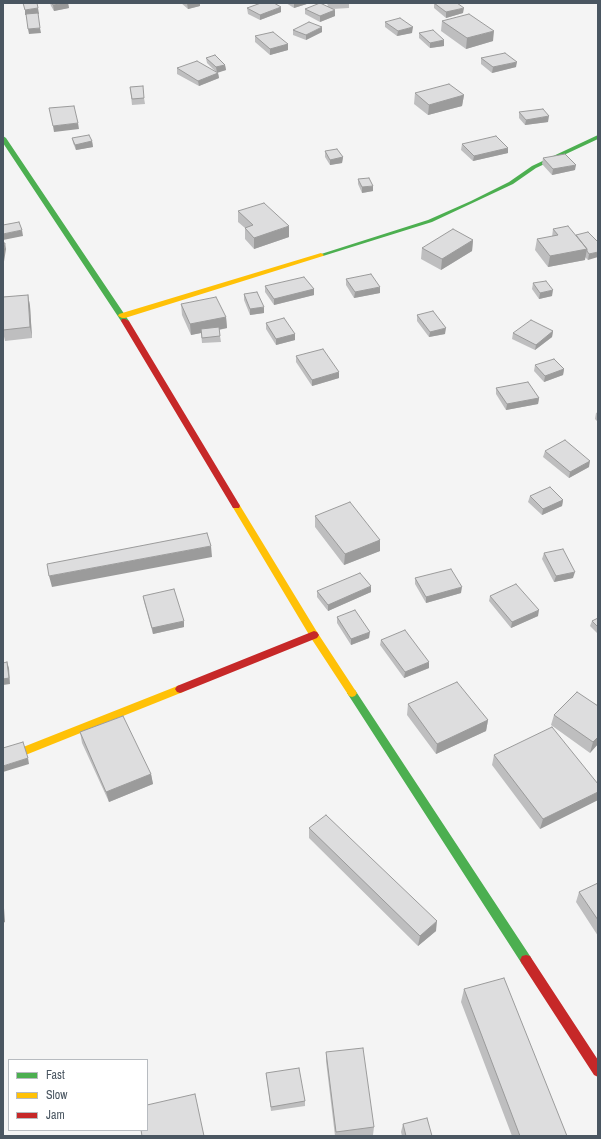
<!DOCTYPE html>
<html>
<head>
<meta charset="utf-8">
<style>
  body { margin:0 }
  #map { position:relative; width:601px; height:1139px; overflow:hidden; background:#f4f4f4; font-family:"Archivo Narrow",sans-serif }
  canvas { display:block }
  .frame { position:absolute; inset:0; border:4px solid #4a5661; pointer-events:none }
  .legend { position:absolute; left:8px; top:1059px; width:140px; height:72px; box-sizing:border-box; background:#fff; border:1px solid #b7bbc0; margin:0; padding:5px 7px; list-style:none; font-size:12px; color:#4a5661 }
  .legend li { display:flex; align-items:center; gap:8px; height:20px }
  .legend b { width:20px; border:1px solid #b7bbc0 }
</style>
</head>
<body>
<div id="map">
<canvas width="601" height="1139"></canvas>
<div class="frame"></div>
<ul class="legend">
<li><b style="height:5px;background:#4caf50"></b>Fast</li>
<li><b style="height:5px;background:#ffc107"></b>Slow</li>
<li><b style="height:5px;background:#c62828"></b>Jam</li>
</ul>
</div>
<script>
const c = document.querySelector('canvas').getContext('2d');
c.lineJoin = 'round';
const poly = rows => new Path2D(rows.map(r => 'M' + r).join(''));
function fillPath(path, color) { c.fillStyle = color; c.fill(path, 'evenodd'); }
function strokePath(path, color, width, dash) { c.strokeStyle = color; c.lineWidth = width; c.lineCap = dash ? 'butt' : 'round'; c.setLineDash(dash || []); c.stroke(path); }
const fast = poly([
  [598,135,598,139,536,168,513,184,432,222,323,256,319,256,318,255,428,220,471,201,509,182,532,166,598,135],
  [3,136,6,138,129,321,128,323,125,323,121,321,3,143,3,136],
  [352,689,355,690,530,956,532,960,530,964,526,965,522,964,349,696,347,693,349,690,352,689]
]);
const slow = poly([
  [321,253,324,255,323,256,125,318,122,318,118,316,119,314,321,253],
  [236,503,239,504,317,632,355,690,357,693,355,696,352,697,349,696,311,638,232,506,236,503],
  [180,685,183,686,185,689,183,692,3,764,3,755,180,685]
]);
const jam = poly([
  [122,319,125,319,129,321,239,504,240,506,239,508,233,508,121,321,122,319],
  [314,631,317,632,319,635,317,638,183,692,180,693,177,692,175,689,177,686,314,631],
  [526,955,530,956,598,1060,598,1077,594,1075,522,964,520,960,522,956,526,955]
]);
const wall = poly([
  [50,3,68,3,69,8,54,11,51,6],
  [181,3,200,3,200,6,188,9],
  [286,3,310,3,294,8],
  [327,3,349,3,349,8,332,9,335,16,320,22,305,14,305,9,328,7],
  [434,3,463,13,446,18,434,8],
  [247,8,281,12,260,20,248,14],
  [442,21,493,41,466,49,441,31],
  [385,22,412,33,397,36,385,27],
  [293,30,322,32,306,40,293,35],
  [419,33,444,46,430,48,419,38],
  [255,36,288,44,288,50,270,55,255,42],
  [206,58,225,65,226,70,217,72,218,73,219,78,199,86,177,74,177,68,215,71,207,63],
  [481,58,516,67,492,73,481,64],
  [130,87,144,98,145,104,132,105],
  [415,93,464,95,462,106,428,115,414,104],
  [519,112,548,122,525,125,519,118],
  [72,138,92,141,93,147,76,150,73,143],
  [462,144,508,148,508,153,473,161,461,150],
  [325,151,343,157,342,163,330,165,325,157],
  [543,158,575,170,552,175,542,164],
  [358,179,373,191,362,193,358,184],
  [238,211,289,237,254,249,245,239,245,228,238,222],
  [553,229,576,235,598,242,588,260,585,257,585,260,548,267,535,250,537,239,552,237],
  [473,240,472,251,441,270,421,259,422,248],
  [346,279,380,293,354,298,346,285],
  [533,283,552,296,539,299,532,289],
  [265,286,314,289,314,295,274,305,265,292],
  [244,294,264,313,250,315,244,300],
  [28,295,30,306,32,338,5,341,3,332,3,297],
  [181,304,226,317,227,328,219,330,221,342,202,343,201,333,191,335,182,315],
  [417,315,445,334,429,337,417,321],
  [266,323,295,334,295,340,276,345,266,329],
  [553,331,552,337,535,350,512,339,513,333],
  [296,356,339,378,312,386,296,362],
  [535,365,564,369,563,375,544,382,534,371],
  [496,388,539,398,538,404,506,410,496,394],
  [598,412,598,422,595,419,596,413],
  [545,451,589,467,569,478,543,457],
  [530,496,563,500,562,506,542,515,528,502],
  [315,516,380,540,380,551,344,565,315,527],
  [544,553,573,578,554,582,542,559],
  [415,578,461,593,426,603,415,584],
  [317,591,371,592,328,611,317,597],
  [143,596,184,627,153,634,144,602],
  [490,596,538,616,511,628,489,601],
  [337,617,369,638,351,645,337,623],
  [598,618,598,634,590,626,592,621],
  [381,640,429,668,404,678,380,645],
  [408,704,488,720,486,731,436,754,407,715],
  [598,706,598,744,590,753,551,725,554,715],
  [80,732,151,774,153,784,109,802,82,743],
  [494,755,598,784,598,800,540,829,492,765],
  [309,828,436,931,418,946,309,838],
  [598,883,598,936,576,902,579,892],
  [464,989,567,1136,512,1136,461,1002],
  [326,1052,374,1127,373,1135,367,1136,335,1136,326,1061],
  [266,1073,305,1101,305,1106,271,1111],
  [403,1124,432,1136,402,1136,401,1132]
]);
const shadedWall = poly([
  [68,3,69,8,54,11,53,5],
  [187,3,200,3,200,6,188,9],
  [294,3,310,3,294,8],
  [281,7,281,12,260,20,260,15],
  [38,8,39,14,25,15,25,10],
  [464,8,463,13,446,18,446,12],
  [335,10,335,16,320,22,320,16],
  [322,27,322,32,306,40,306,35],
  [413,27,412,33,397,36,398,31],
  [40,28,41,33,29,34,28,29],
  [494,31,493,41,466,49,467,38],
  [444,40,444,46,430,48,430,43],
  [288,44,288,50,270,55,270,49],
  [517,62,516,67,492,73,493,67],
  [225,65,226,70,217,73,216,67],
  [218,73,219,78,199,86,198,81],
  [464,95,462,106,428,115,429,105],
  [549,116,548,122,525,125,526,120],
  [78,123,79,129,54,132,53,126],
  [92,141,93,147,76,150,75,145],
  [508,148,508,153,473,161,474,156],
  [343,157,342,163,330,165,330,160],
  [576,165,575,170,552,175,553,169],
  [373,186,373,191,362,193,362,187],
  [289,226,289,237,254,249,254,238],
  [22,230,23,236,3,240,3,234],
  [473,240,472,251,441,270,442,259],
  [5,243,6,249,3,268,3,255],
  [587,249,585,260,548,267,550,256],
  [598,252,598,257,588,260,589,254],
  [380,287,380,293,354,298,355,292],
  [314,289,314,295,274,305,274,299],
  [553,290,552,296,539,299,540,293],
  [28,295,30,306,32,338,30,327],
  [264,307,264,313,250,315,250,309],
  [226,317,227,328,201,333,201,329,201,333,191,335,190,324],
  [446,328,445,334,429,337,430,332],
  [553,331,552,337,535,350,536,345],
  [295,334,295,340,276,345,276,339],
  [564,369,563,375,544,382,545,376],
  [339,372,339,378,312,386,312,380],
  [539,398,538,404,506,410,507,404],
  [590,461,589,467,569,478,570,472],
  [563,500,562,506,542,515,543,509],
  [380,540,380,551,344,565,345,554],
  [211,546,212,557,52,587,49,576],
  [575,572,573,578,554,582,556,576],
  [371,586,371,592,328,611,328,605],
  [462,587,461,593,426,603,426,597],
  [539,610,538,616,511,628,512,622],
  [184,621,184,627,153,634,152,628],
  [370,632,369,638,351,645,351,639],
  [7,662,9,668,10,684,3,685,3,679],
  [429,662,429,668,404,678,405,672],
  [488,720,486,731,436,754,437,744],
  [598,737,598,744,590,753,593,742],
  [28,758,29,764,3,772,3,766],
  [151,774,153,784,109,802,106,792],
  [598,792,598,800,540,829,543,819],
  [3,894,5,922,3,923],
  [437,921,436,931,418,946,420,936]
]);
const building = poly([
  [23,3,37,3,38,8,25,10,23,3],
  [52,3,67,3,53,5,52,3],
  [261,3,274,3,281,7,260,15,247,8,261,3],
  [320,3,335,10,320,16,305,9,320,3],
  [434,3,457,3,464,8,446,12,434,3],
  [38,13,40,28,28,29,26,14,38,13],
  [469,14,494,31,467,38,442,21,469,14],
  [400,18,413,27,398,31,385,22,400,18],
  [309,22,322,27,306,35,293,30,309,22],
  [433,30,444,40,430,43,419,33,433,30],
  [273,32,288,44,270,49,255,36,273,32],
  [505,53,517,62,493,67,481,58,505,53],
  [215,55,225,65,216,67,206,58,215,55],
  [197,61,218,73,198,81,177,68,197,61],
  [449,84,464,95,429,105,415,93,449,84],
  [143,86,144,98,132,99,130,87,143,86],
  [74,106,78,123,53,126,49,108,74,106],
  [543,109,549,116,526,120,519,112,543,109],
  [89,135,92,141,75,145,72,138,89,135],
  [496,136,508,148,474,156,462,144,496,136],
  [337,149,343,157,330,160,325,151,337,149],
  [565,154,576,165,553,169,543,158,565,154],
  [369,178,373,186,362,187,358,179,369,178],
  [264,203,289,226,254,238,245,228,253,225,238,211,264,203],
  [19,222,22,230,3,234,3,225,19,222],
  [568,226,587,249,550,256,537,239,558,235,553,229,568,226],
  [453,229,473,240,442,259,422,248,453,229],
  [588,232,598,242,598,252,589,254,587,251,587,249,576,235,588,232],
  [3,243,5,243,3,255,3,243],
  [371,274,380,287,355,292,346,279,371,274],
  [304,277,314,289,274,299,265,286,304,277],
  [546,281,553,290,540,293,533,283,546,281],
  [257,292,264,307,250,309,244,294,257,292],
  [28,295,30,327,3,330,3,297,28,295],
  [216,297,226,317,190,324,181,304,216,297],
  [433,311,446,328,430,332,417,315,433,311],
  [284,318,295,334,276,339,266,323,284,318],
  [531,320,553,331,536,345,513,333,531,320],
  [219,327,220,336,202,338,201,329,219,327],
  [323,349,339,372,312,380,296,356,323,349],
  [554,359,564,369,545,376,535,365,554,359],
  [528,382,539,398,507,404,496,388,528,382],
  [565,440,590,461,570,472,545,451,565,440],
  [550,487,563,500,543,509,530,496,550,487],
  [350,502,380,540,345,554,315,516,350,502],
  [207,533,211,546,49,576,47,564,207,533],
  [563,549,575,572,556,576,544,553,563,549],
  [451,569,462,587,426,597,415,578,451,569],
  [360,573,371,586,328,605,317,591,360,573],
  [516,584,539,610,512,622,490,596,516,584],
  [174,589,184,621,152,628,143,596,174,589],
  [355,610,370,632,351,639,337,617,355,610],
  [598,618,598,627,592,621,598,618],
  [405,630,429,662,405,672,381,640,405,630],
  [7,662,9,678,3,679,3,663,7,662],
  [457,682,488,720,437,744,408,704,457,682],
  [577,692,598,706,598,737,593,742,554,715,577,692],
  [123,716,151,774,106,792,80,732,123,716],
  [552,727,598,784,598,792,543,819,494,755,552,727],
  [23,742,28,758,3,766,3,748,23,742],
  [326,815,437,921,420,936,309,828,326,815],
  [598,883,598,920,579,892,598,883],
  [504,978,567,1136,520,1136,464,989,504,978],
  [363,1048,374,1127,336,1132,326,1052,363,1048],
  [299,1068,305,1101,271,1107,266,1073,299,1068],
  [195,1094,204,1136,142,1136,141,1130,147,1130,147,1105,195,1094],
  [427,1118,432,1136,406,1136,403,1124,427,1118]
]);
fillPath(fast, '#4caf50');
fillPath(slow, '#ffc107');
fillPath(jam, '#c62828');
fillPath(wall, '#bebebf');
fillPath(shadedWall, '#9b9b9b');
fillPath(building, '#ddddde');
strokePath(building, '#9b9b9b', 1);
</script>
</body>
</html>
